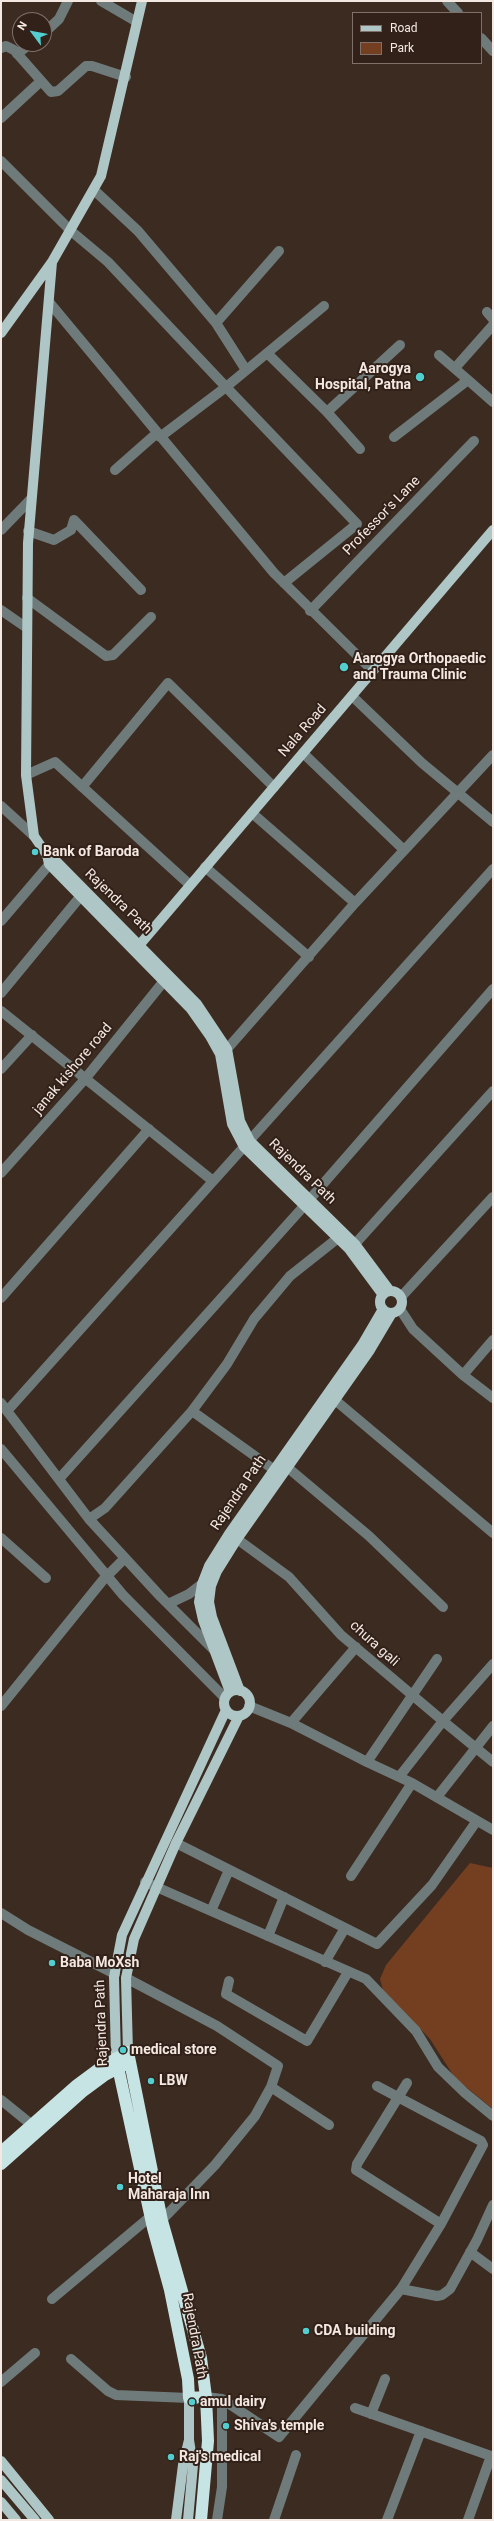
<!DOCTYPE html>
<html>
<head>
<meta charset="utf-8">
<style>
  body { margin:0 }
  #map { position:relative; width:494px; height:2521px; overflow:hidden; background:#3c2b21; font-family:Roboto,sans-serif }
  canvas { display:block }
  .frame { position:absolute; inset:0; border:2px solid #f4e8e2; pointer-events:none }
  .legend { position:absolute; left:352px; top:12px; width:130px; height:52px; box-sizing:border-box; background:#312118; border:1px solid #7f7169; margin:0; padding:5px 7px; list-style:none; font-size:12px; color:#f4e8e2 }
  .legend li { display:flex; align-items:center; gap:8px; height:20px }
  .legend b { width:20px; border:1px solid #7f7169 }
  .north { position:absolute; left:12px; top:12px; width:40px; height:40px; box-sizing:border-box; background:#312118; border:1px solid #7f7169; border-radius:50%; rotate:302deg; font-size:11px; font-weight:700; line-height:16px; text-align:center; color:#f4e8e2 }
  .north::after { content:''; display:block; margin:auto; width:14px; height:18px; background:#52cdd0; clip-path:polygon(50% 0,100% 100%,50% 72%,0 100%) }
</style>
</head>
<body>
<div id="map">
<canvas width="494" height="2521"></canvas>
<div class="frame"></div>
<ul class="legend">
<li><b style="height:5px;background:#aec6c6"></b>Road</li>
<li><b style="height:11px;background:#743f20"></b>Park</li>
</ul>
<div class="north">N</div>
</div>
<script>
const c = document.querySelector('canvas').getContext('2d');
c.lineJoin = 'round';
function fillPath(path, color) { c.fillStyle = color; c.fill(path, 'evenodd'); }
const poly = rows => new Path2D(rows.map(r => 'M' + r).join(''));
function strokePath(path, color, width, dash) { c.strokeStyle = color; c.lineWidth = width; c.lineCap = dash ? 'butt' : 'round'; c.setLineDash(dash || []); c.stroke(path); }
function drawText(font, color, halo, rows, align = 'center') {
  c.font = font + ' Roboto,sans-serif'; c.lineWidth = 4; c.setLineDash([]); c.textBaseline = 'middle'; c.strokeStyle = halo; c.fillStyle = color; for (const [text, x, y, turn = 0] of rows) {
    c.save(); c.translate(x, y); c.rotate((+turn || 0) * Math.PI / 180); c.textAlign = isNaN(turn) ? turn : align; if (halo) c.strokeText(text, 0, 0); c.fillText(text, 0, 0); c.restore();
  }
}
const green = poly([
  [470,1863,493,1868,493,2109,455,2078,430,2039,383,1990,380,1979,386,1965]
]);
const minor = poly([
  [101,1,137,22],
  [447,1,458,13],
  [44,33,59,19,68,1],
  [481,38,493,51],
  [1,48,6,46,14,50,51,92,58,91,86,66,92,66,126,77],
  [17,54,30,44],
  [1,118,41,81],
  [1,161,71,231,108,262,226,387,160,437],
  [94,190,138,231,216,323,246,370],
  [49,302,274,573,373,671],
  [487,312,493,319],
  [216,323,279,251],
  [267,353,327,412,400,345],
  [439,355,468,380],
  [455,368,493,325],
  [327,412,360,449],
  [394,437,468,380,493,402],
  [115,470,157,433],
  [74,520,141,590],
  [1,530,31,499],
  [28,531,54,540,71,530,74,520],
  [284,583,357,524,226,387,324,306],
  [27,598,106,656,113,655,151,617],
  [1,610,27,628],
  [310,611,474,441],
  [352,696,422,763,493,822],
  [303,753,404,850],
  [26,775,55,762,190,885],
  [82,787,168,683,274,787],
  [1,806,34,836],
  [252,813,355,903],
  [205,867,309,957],
  [1,921,54,859],
  [1,993,80,897],
  [1,1011,213,1181],
  [227,1049,355,903,493,755],
  [1,1069,32,1035],
  [1,1173,85,1079,164,981],
  [309,1200,493,989],
  [355,1244,493,1091],
  [401,1297,493,1197],
  [1,1298,149,1129],
  [400,1309,413,1329,463,1375,493,1398],
  [463,1375,493,1340],
  [335,1400,493,1533],
  [1,1403,89,1519,160,1596,215,1651],
  [8,1410,493,869],
  [192,1411,273,1469],
  [1,1449,123,1595,225,1698],
  [287,1467,369,1536,443,1607],
  [59,1479,304,1206],
  [89,1519,105,1508,192,1411,227,1364,254,1319,290,1276,338,1238],
  [1,1538,46,1578],
  [237,1539,289,1577,341,1635,443,1721,399,1777],
  [168,1604,189,1594,202,1584],
  [493,1664,443,1721,493,1762],
  [1,1706,103,1580,125,1558],
  [249,1706,291,1723,367,1762,412,1783,493,1830],
  [291,1723,356,1647],
  [367,1762,437,1659],
  [437,1797,493,1726],
  [176,1843,377,1944,432,1885,476,1822],
  [351,1876,412,1783],
  [145,1882,366,1979,416,2031,438,2067,465,2093,493,2116],
  [211,1911,229,1870],
  [1,1913,28,1930,115,1974],
  [268,1936,284,1897],
  [325,1962,345,1928],
  [126,1978,217,2026,278,2066,271,2087,255,2116,215,2165,158,2224],
  [229,1981,226,1994,307,2041,348,1972],
  [407,2083,357,2164,356,2170,441,2224],
  [377,2086,481,2141,483,2145,441,2224,401,2289],
  [271,2087,329,2125],
  [1,2100,32,2125],
  [470,2252,493,2269],
  [52,2299,151,2216],
  [71,2359,108,2391,116,2395,189,2398],
  [1,2382,35,2353],
  [206,2397,222,2399,279,2437,401,2289,437,2296,442,2295,450,2289,477,2240,493,2205],
  [355,2408,491,2456,468,2520],
  [371,2414,385,2379],
  [217,2520,222,2487,222,2399],
  [274,2520,296,2455],
  [387,2520,421,2431]
]);
const major = poly([
  [52,262,28,543,26,775,34,836,47,855,49,864,191,1009,210,1036,220,1054,232,1124,244,1147,349,1249,383,1295],
  [1,333,52,262,101,176,142,1],
  [55,860,197,1004,227,1049,240,1121,250,1141,355,1244,390,1291],
  [136,949,493,530],
  '380 1302a11 11 0 1 1 22 0a11 11 0 1 1-22 0Z',
  '224 1703a13 13 0 1 1 26 0a13 13 0 1 1-26 0Z',
  [240,1691,212,1617,209,1602,211,1586,217,1571,237,1539,370,1350,392,1313],
  [230,1692,203,1620,199,1602,202,1584,209,1566,229,1534,362,1345,383,1309],
  [128,2052,126,1978,134,1939,176,1843,239,1716],
  [116,2058,114,1977,122,1935,226,1710],
  [1,2461,49,2520],
  [1,2480,35,2520],
  [1,2502,16,2520],
  [176,2520,183,2465,189,2440],
  [188,2520,193,2465,189,2440,189,2398]
]);
const highway = poly([
  [116,2058,153,2228,170,2290,188,2379,189,2398,206,2397],
  [1,2152,77,2085,100,2068,128,2052,162,2221,201,2358,206,2397,208,2441,201,2520],
  [1,2164,82,2092,105,2075,124,2065]
]);
const markers = [
  [420,377,5,"#52cdd0"],
  [344,667,5,"#52cdd0"],
  [35,852,4,"#52cdd0"],
  [52,1963,4,"#52cdd0"],
  [123,2050,4,"#52cdd0"],
  [151,2081,4,"#52cdd0"],
  [120,2187,4,"#52cdd0"],
  [306,2331,4,"#52cdd0"],
  [192,2402,4,"#52cdd0"],
  [226,2426,4,"#52cdd0"],
  [171,2457,4,"#52cdd0"]
];
const poiNames = [
  ["Aarogya",411,369,"right"],
  ["Hospital, Patna",411,385,"right"],
  ["Aarogya Orthopaedic",353,659],
  ["and Trauma Clinic",353,675],
  ["Bank of Baroda",43,852],
  ["Baba MoXsh",60,1963],
  ["medical store",131,2050],
  ["LBW",159,2081],
  ["Hotel",128,2179],
  ["Maharaja Inn",128,2195],
  ["CDA building",314,2331],
  ["amul dairy",200,2402],
  ["Shiva's temple",234,2426],
  ["Raj's medical",179,2457]
];
const streetNames = [
  ["Professor's Lane",382,516,-46],
  ["Nala Road",303,731,-49],
  ["Rajendra Path",118,902,44],
  ["janak kishore road",73,1069,-50],
  ["Rajendra Path",302,1172,44],
  ["Rajendra Path",239,1493,-56],
  ["chura gali",374,1644,42],
  ["Rajendra Path",102,2023,-92],
  ["Rajendra Path",194,2336,80]
];
fillPath(green, '#743f20');
strokePath(minor, '#6f7b7b', 10);
strokePath(major, '#aec6c6', 10);
strokePath(highway, '#c7e4e4', 12);
for (const [x, y, r, color] of markers) { const dot = new Path2D(); dot.arc(x, y, r, 0, 2 * Math.PI); c.fillStyle = color; c.fill(dot); strokePath(dot, '#312118', 1.5); }
drawText('bold 14px', '#f4e8e2', '#312118', poiNames, 'left');
drawText('14px', '#f4e8e2', '#312118', streetNames);
</script>
</body>
</html>
